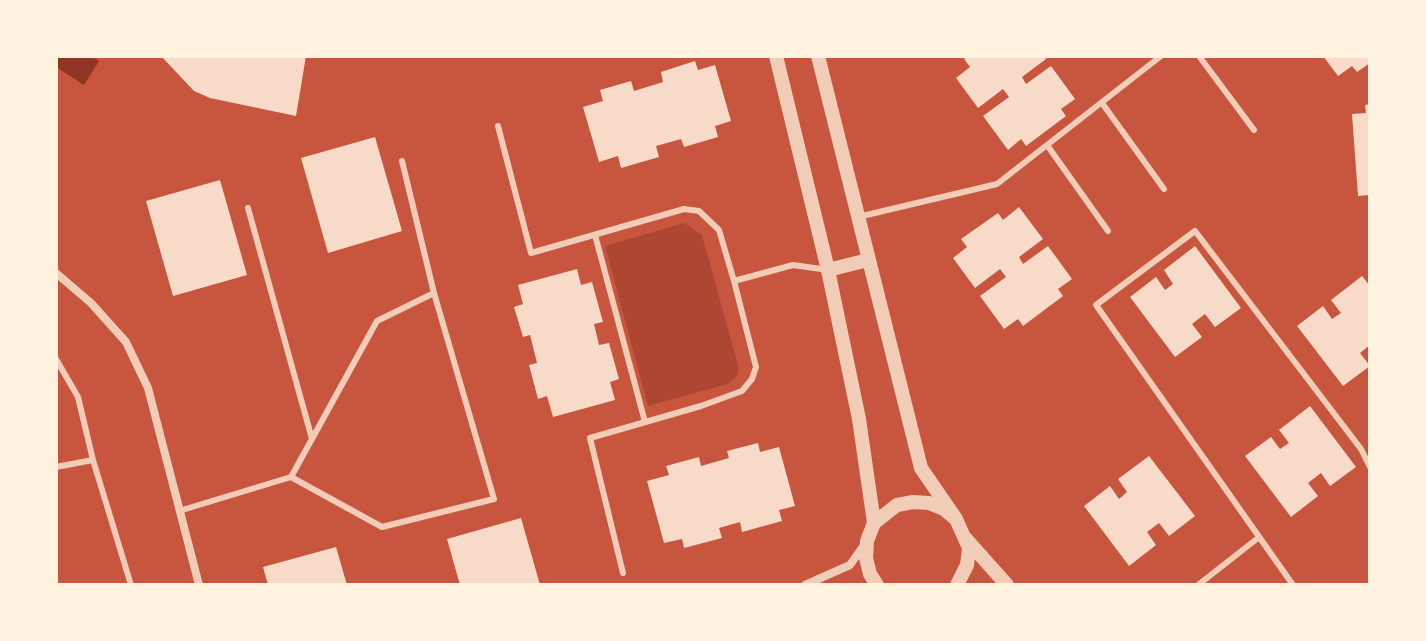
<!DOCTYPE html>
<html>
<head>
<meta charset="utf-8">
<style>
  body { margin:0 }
  #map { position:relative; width:1426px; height:641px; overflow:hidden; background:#c8553d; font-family:Lato,sans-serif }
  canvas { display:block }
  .frame { position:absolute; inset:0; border:58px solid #fff3e0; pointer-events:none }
</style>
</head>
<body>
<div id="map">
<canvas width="1426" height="641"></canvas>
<div class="frame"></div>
</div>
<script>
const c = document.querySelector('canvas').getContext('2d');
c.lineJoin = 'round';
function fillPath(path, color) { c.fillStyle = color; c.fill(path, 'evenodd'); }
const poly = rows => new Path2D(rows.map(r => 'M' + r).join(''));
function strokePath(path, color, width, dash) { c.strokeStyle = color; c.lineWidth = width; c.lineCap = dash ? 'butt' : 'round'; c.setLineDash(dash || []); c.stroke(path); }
const green = poly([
  [684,223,702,235,739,369,737,376,728,384,648,406,605,246]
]);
const water = poly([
  [56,56,91,56,99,61,84,85,56,67]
]);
const building = poly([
  [161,56,306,56,296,116,210,98,194,91],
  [969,56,1044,56,1046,59,1022,77,1026,84,1051,66,1075,99,1061,109,1066,116,1026,146,1021,139,1008,150,983,116,1009,97,1003,89,978,108,956,78,970,67,964,59],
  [1323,56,1370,56,1370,63,1357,72,1352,66,1338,76],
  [695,61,698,70,715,65,731,121,715,126,718,137,684,147,681,139,656,146,659,157,621,168,618,156,599,162,583,107,603,101,600,90,631,81,634,91,663,82,661,72],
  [1370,104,1370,195,1358,196,1352,114,1366,113,1365,105],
  [375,137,402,231,328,253,301,158],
  [220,180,247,275,173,296,146,201],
  [1019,207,1043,239,1019,257,1023,264,1048,246,1072,279,1058,289,1063,296,1023,326,1018,319,1004,329,980,296,1006,277,1000,269,975,288,953,258,967,247,961,239,998,213,1003,220],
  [1195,246,1241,308,1215,327,1205,314,1192,324,1202,337,1175,357,1130,297,1156,277,1165,290,1173,284,1164,270],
  [577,269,581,285,592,282,603,322,594,324,599,345,609,343,619,379,610,382,615,400,553,417,547,396,538,399,529,365,537,363,530,335,523,337,514,307,523,304,518,285],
  [1362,276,1370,286,1370,345,1360,353,1370,366,1343,386,1297,326,1323,306,1332,319,1341,313,1331,300],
  [1310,406,1356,467,1330,486,1321,473,1308,483,1318,496,1291,517,1245,456,1271,437,1280,449,1289,443,1279,430],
  [758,443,760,452,779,447,795,506,779,510,782,521,742,532,740,522,719,528,722,538,684,548,682,539,664,543,647,481,669,475,666,466,699,457,701,466,729,458,727,451],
  [1149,456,1195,516,1169,536,1159,523,1147,532,1156,545,1129,566,1084,506,1110,486,1119,499,1127,492,1118,479],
  [521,518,540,585,460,585,447,539],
  [336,547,347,585,268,585,263,567]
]);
const service = poly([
  [1199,56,1254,130],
  [1102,103,1164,189],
  [498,126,531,253,684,209,699,211,719,230,734,281,793,265,828,270],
  [1047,145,1108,231],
  [402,161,434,293],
  [248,208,312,439],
  [858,217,997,184,1161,56],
  [595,235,645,422],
  [56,359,78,397,93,460,131,585],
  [56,467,93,460],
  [179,511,291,477,377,321,434,293,494,499,382,527,291,477],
  [623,573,590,438,701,406,742,391,752,379,756,367,734,281],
  [1198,585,1258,538],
  [1293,585,1096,305,1195,231,1361,449,1370,467]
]);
const minor = poly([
  [56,273,91,303,126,342,148,388,199,585],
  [805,585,850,565,864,545]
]);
const tertiary = poly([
  [776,56,828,270,859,419,874,523],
  [818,56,921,468,956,519],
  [828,270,868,260],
  [966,539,1007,585],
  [877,585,870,574,866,558,867,541,874,523,897,505,913,502,929,503,944,509,956,519,969,548,967,565,957,585]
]);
fillPath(green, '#ae4732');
fillPath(water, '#8f3625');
fillPath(building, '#f7dbc8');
strokePath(service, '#f1ccb7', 6);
strokePath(minor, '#f1ccb7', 8);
strokePath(tertiary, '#f1ccb7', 14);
</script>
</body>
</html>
